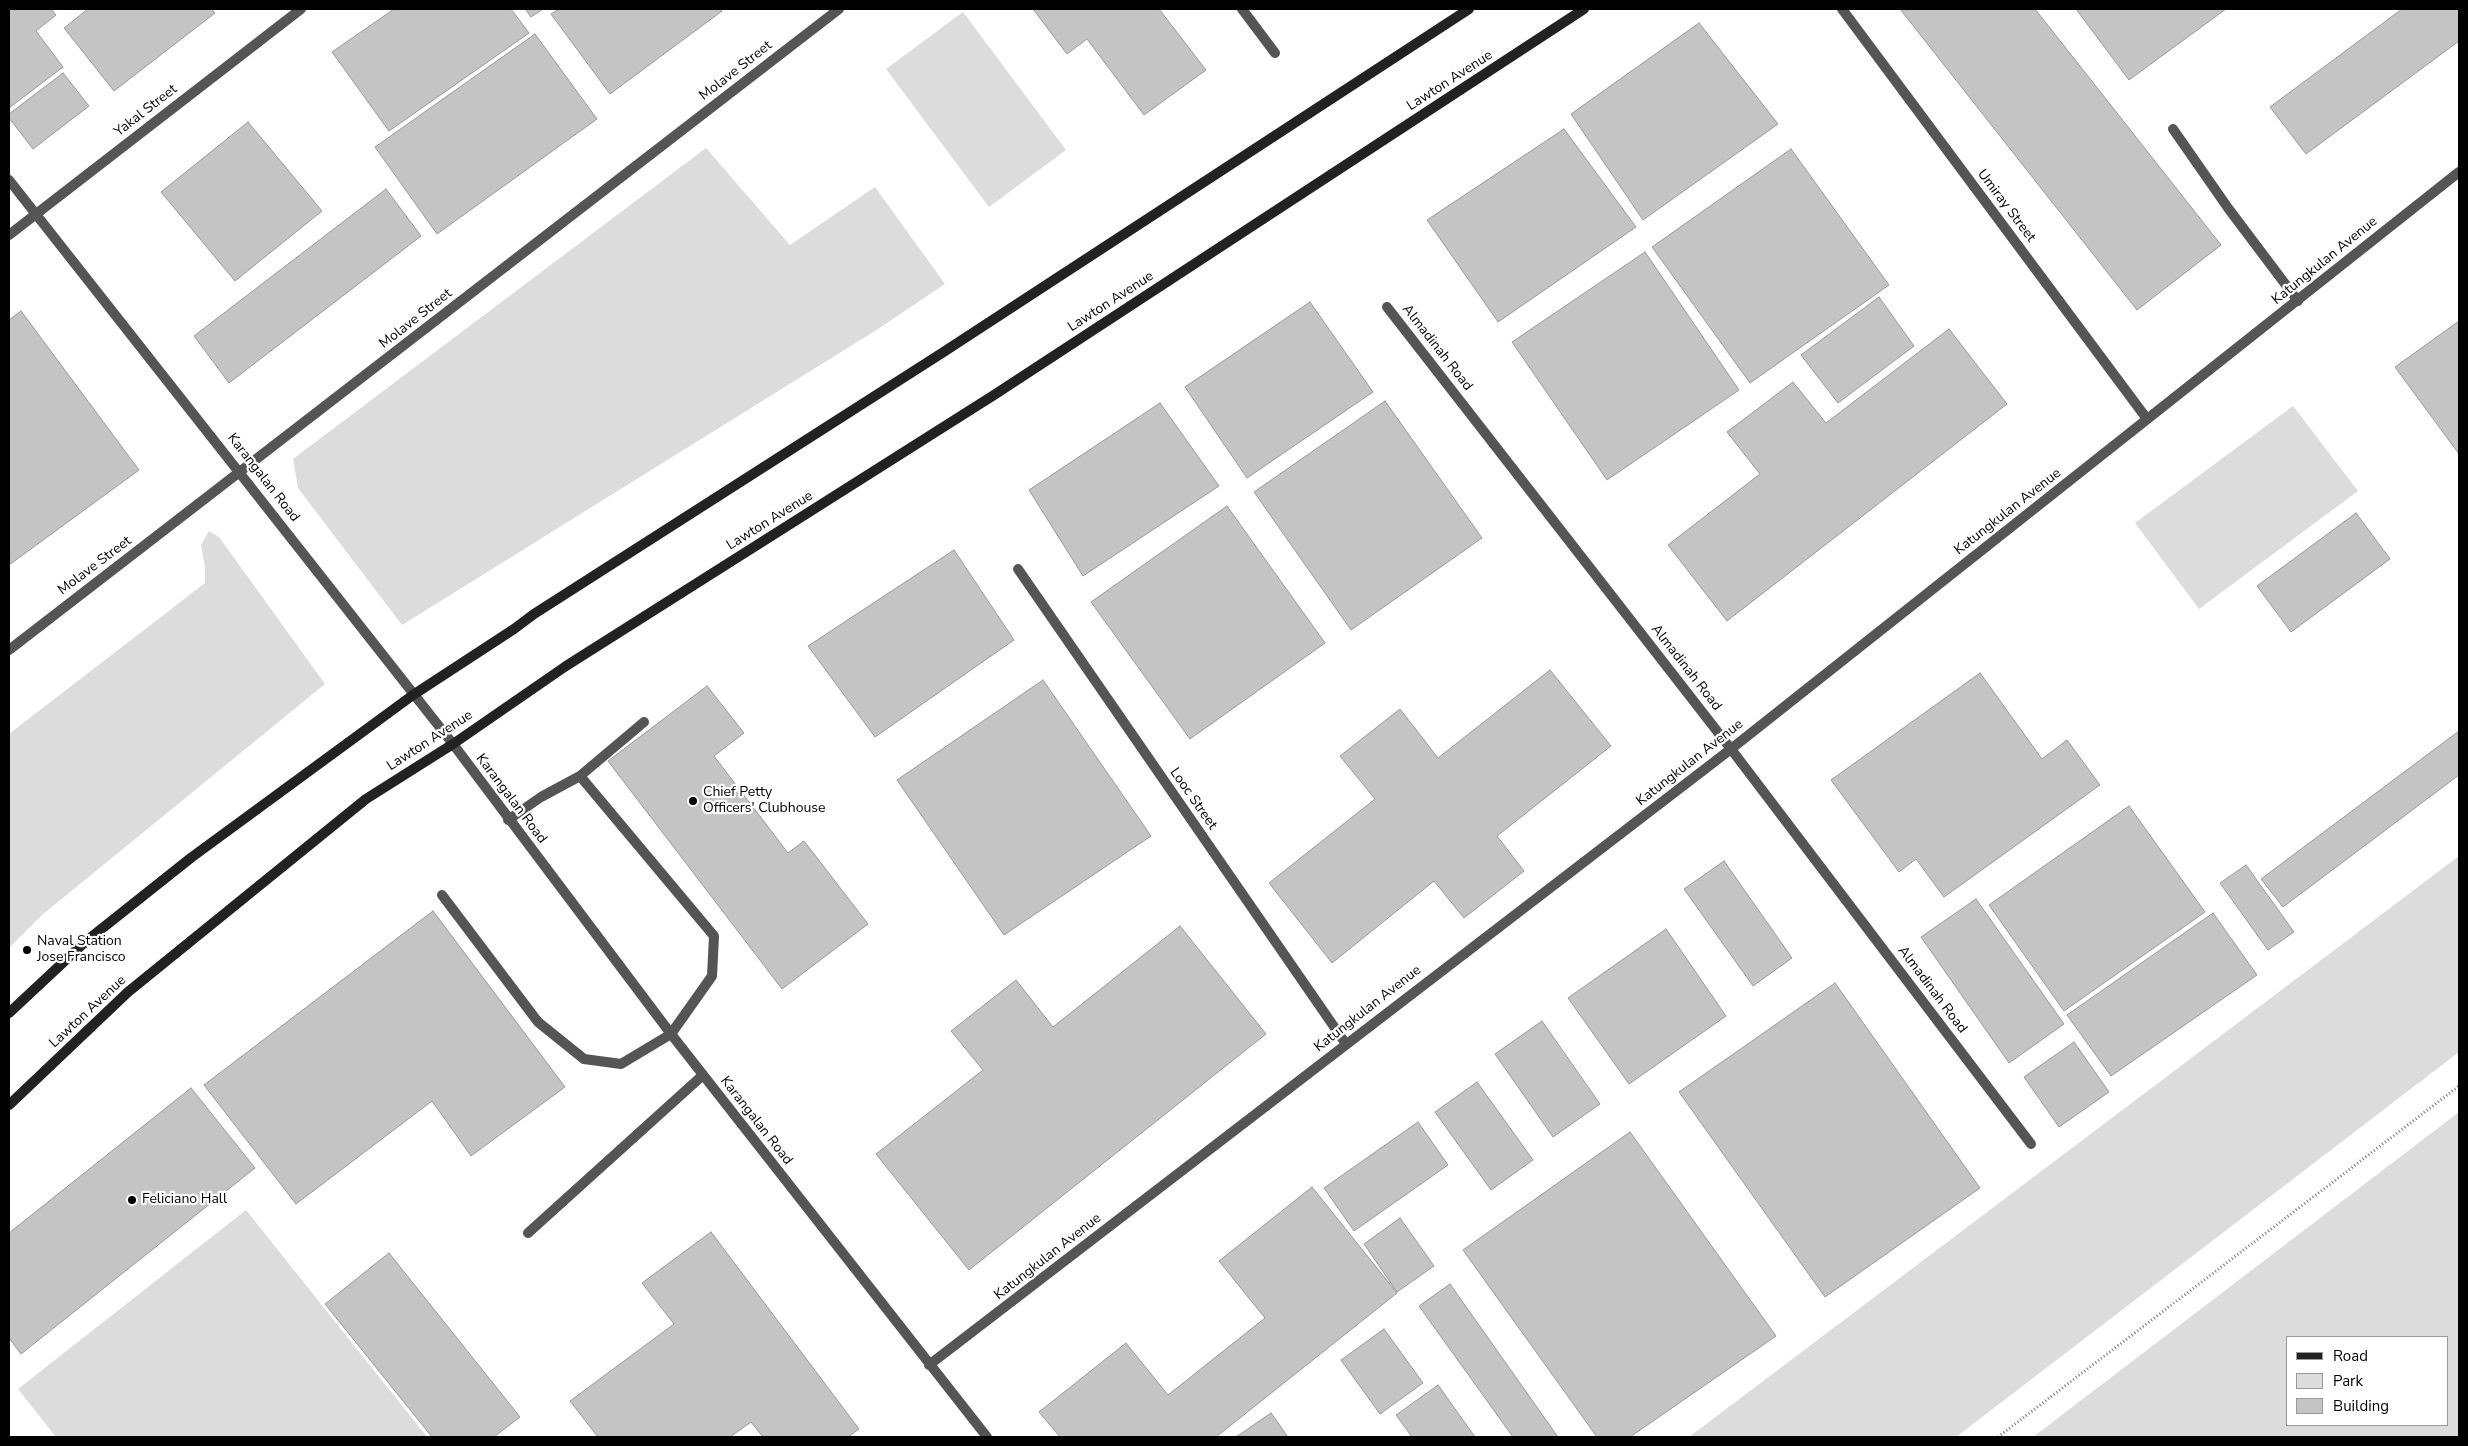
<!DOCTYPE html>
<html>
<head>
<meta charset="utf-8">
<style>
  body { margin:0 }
  #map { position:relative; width:2468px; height:1446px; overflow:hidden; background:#fff; font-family:"Nunito Sans",sans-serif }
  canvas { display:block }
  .frame { position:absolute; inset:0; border:10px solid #000; pointer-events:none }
  .legend { position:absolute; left:2286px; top:1336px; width:162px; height:90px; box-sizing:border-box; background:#fff; border:1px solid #999; margin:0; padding:6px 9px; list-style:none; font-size:15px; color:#000 }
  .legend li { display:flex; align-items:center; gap:10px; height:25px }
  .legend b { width:25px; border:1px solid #999 }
</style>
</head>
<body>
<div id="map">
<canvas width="2468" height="1446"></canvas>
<div class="frame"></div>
<ul class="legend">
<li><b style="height:6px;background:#222"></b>Road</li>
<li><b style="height:14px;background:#dcdcdc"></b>Park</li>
<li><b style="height:14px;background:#c4c4c4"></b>Building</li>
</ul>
</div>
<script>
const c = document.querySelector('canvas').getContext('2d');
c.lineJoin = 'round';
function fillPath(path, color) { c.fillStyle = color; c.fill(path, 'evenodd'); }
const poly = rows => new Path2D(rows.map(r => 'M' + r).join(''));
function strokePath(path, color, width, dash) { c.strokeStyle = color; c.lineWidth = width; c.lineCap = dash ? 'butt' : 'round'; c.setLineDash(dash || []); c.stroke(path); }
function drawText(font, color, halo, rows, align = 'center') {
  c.font = font + ' "Nunito Sans",sans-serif'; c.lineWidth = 4.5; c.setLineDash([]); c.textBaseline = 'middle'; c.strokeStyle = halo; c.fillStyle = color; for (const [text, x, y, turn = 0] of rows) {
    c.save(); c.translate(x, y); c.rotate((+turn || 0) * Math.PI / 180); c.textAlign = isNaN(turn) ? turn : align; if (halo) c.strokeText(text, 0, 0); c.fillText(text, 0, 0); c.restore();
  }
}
const green = poly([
  [963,12,1066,150,989,207,886,69],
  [706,148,790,245,875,187,945,284,878,329,402,625,298,488,293,459],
  [2293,406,2358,491,2199,609,2135,523],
  [209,531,219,537,325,684,42,915,9,948,9,734,205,583,205,568,201,545],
  [2459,856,2459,1052,1956,1437,1689,1437],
  [2459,1112,2459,1437,2033,1437],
  [2447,1337,2447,1425,2287,1425,2287,1337],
  [246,1210,427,1437,56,1437,18,1389]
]);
const building = poly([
  [9,9,51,9,56,15,36,31,63,67,9,108,9,9],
  [88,9,211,9,215,13,114,91,64,28,88,9],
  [394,9,511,9,529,33,389,131,332,52,394,9],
  [525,9,543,9,531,17,525,9],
  [559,9,720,9,722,11,610,94,551,14,559,9],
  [1033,9,1159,9,1206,70,1144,115,1087,39,1067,54,1033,9],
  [1900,9,2035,9,2221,245,2137,310,1900,9],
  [2076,9,2226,9,2129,80,2076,9],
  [2402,9,2459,9,2459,41,2306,154,2270,107,2402,9],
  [1699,23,1778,124,1643,220,1571,114,1699,23],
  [535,34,597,119,437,234,375,147,535,34],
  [63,73,89,106,33,149,9,118,9,114,63,73],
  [248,122,322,211,235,281,161,192,248,122],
  [1564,129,1636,227,1498,322,1427,220,1564,129],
  [1791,149,1889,285,1750,383,1652,247,1791,149],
  [386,189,421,236,229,383,194,336,386,189],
  [1645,252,1739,390,1607,480,1512,342,1645,252],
  [1879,297,1914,346,1838,403,1801,355,1879,297],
  [1310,302,1373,392,1247,478,1185,387,1310,302],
  [21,311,139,470,9,565,9,320,21,311],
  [2459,321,2459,454,2395,367,2459,321],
  [1949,329,2007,404,1727,621,1668,545,1760,474,1727,432,1793,382,1826,423,1949,329],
  [1385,401,1482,538,1351,630,1254,492,1385,401],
  [1160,403,1219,486,1083,576,1029,490,1160,403],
  [1227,506,1325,643,1190,739,1091,602,1227,506],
  [2356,513,2390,559,2291,632,2257,586,2356,513],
  [954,550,1014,640,875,737,808,646,954,550],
  [1550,670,1611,746,1497,836,1524,871,1464,918,1434,881,1332,963,1269,883,1375,799,1340,756,1400,709,1438,758,1550,670],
  [1980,673,2042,759,2067,740,2100,785,1944,897,1916,859,1899,872,1831,780,1980,673],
  [1043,680,1151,836,1004,935,897,780,1043,680],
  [707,686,744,733,714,756,788,853,804,841,868,924,782,989,608,761,707,686],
  [2459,731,2459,775,2283,907,2261,879,2459,731],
  [2129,806,2205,912,2064,1011,1989,905,2129,806],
  [1724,861,1792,958,1753,986,1684,889,1724,861],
  [2246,865,2294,932,2268,950,2220,883,2246,865],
  [1976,899,2064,1024,2009,1063,1921,937,1976,899],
  [433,911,565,1087,471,1156,432,1101,296,1204,204,1085,433,911],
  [2213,913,2257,975,2111,1076,2067,1015,2213,913],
  [1180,926,1266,1034,969,1270,876,1154,983,1070,951,1031,1016,980,1053,1027,1180,926],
  [1666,929,1726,1016,1629,1084,1568,998,1666,929],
  [1835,983,1980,1188,1825,1297,1679,1092,1835,983],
  [1542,1021,1600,1104,1553,1137,1495,1054,1542,1021],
  [2074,1042,2109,1092,2059,1127,2024,1077,2074,1042],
  [1477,1082,1533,1160,1491,1190,1435,1112,1477,1082],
  [191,1088,255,1168,21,1354,9,1338,9,1233,191,1088],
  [1418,1122,1448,1165,1354,1231,1324,1188,1418,1122],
  [1630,1132,1776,1336,1630,1437,1597,1437,1463,1250,1630,1132],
  [1312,1187,1397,1293,1216,1437,1060,1437,1039,1412,1126,1343,1168,1395,1265,1318,1219,1261,1312,1187],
  [1400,1218,1434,1266,1397,1292,1364,1244,1400,1218],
  [711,1232,859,1429,848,1437,763,1437,751,1422,730,1437,598,1437,570,1401,674,1324,642,1283,711,1232],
  [389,1253,520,1417,494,1437,432,1437,325,1304,389,1253],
  [1450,1284,1558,1437,1513,1437,1419,1306,1450,1284],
  [1384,1329,1423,1383,1380,1414,1341,1360,1384,1329],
  [1438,1385,1475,1437,1412,1437,1396,1415,1438,1385],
  [1271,1413,1288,1437,1236,1437,1271,1413]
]);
const path = poly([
  [1998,1437,2459,1086]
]);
const lane = poly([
  [1842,9,2147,419],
  [2173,129,2228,208,2298,301],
  [1387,307,1731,749,2031,1144],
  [1018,569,1346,1044],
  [508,820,541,797,580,776,644,722],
  [442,895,538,1022,584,1059,621,1064,671,1034,712,976,714,936,580,776],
  [528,1233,703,1075]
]);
const street = poly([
  [1242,9,1275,53],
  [9,180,453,744,671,1034,987,1437],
  [9,235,301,9],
  [9,650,839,9],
  [929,1365,1731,749,2459,172]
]);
const secondary = poly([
  [9,1013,85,942,192,857,413,695,514,629,534,614,942,353,1469,9],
  [9,1105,128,992,366,799,453,744,566,666,994,395,1584,9]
]);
const markers = [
  [693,801,5,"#000"],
  [27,950,5,"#000"],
  [132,1200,5,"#000"]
];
const streetNames = [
  ["Molave Street",736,71,-38],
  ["Lawton Avenue",1450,81,-33],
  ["Yakal Street",146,111,-38],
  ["Umiray Street",2006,206,53],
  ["Katungkulan Avenue",2325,261,-39],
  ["Lawton Avenue",1111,302,-33],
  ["Molave Street",416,319,-38],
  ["Almadinah Road",1437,348,52],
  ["Karangalan Road",263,478,52],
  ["Katungkulan Avenue",2008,512,-38],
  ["Lawton Avenue",770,521,-32],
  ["Molave Street",95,566,-37],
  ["Almadinah Road",1686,668,52],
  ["Lawton Avenue",430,741,-33],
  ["Katungkulan Avenue",1690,763,-38],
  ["Karangalan Road",511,799,53],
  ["Looc Street",1193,799,55],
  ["Almadinah Road",1932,990,53],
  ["Katungkulan Avenue",1368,1009,-38],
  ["Lawton Avenue",88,1012,-43],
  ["Karangalan Road",756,1121,52],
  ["Katungkulan Avenue",1048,1257,-38]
];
const poiNames = [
  ["Chief Petty",703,793],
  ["Officers' Clubhouse",703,809],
  ["Naval Station",37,942],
  ["Jose Francisco",37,958],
  ["Feliciano Hall",142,1200]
];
fillPath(green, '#dcdcdc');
fillPath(building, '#c4c4c4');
strokePath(building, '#999', 1);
strokePath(path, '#777', 3, [1, 2.5]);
strokePath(lane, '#555', 10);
strokePath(street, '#555', 10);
strokePath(secondary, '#222', 10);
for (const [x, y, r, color] of markers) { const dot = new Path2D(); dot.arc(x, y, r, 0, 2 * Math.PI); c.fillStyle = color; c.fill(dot); strokePath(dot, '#fff', 2); }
drawText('14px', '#000', '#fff', streetNames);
drawText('14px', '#000', '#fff', poiNames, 'left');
</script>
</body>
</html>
